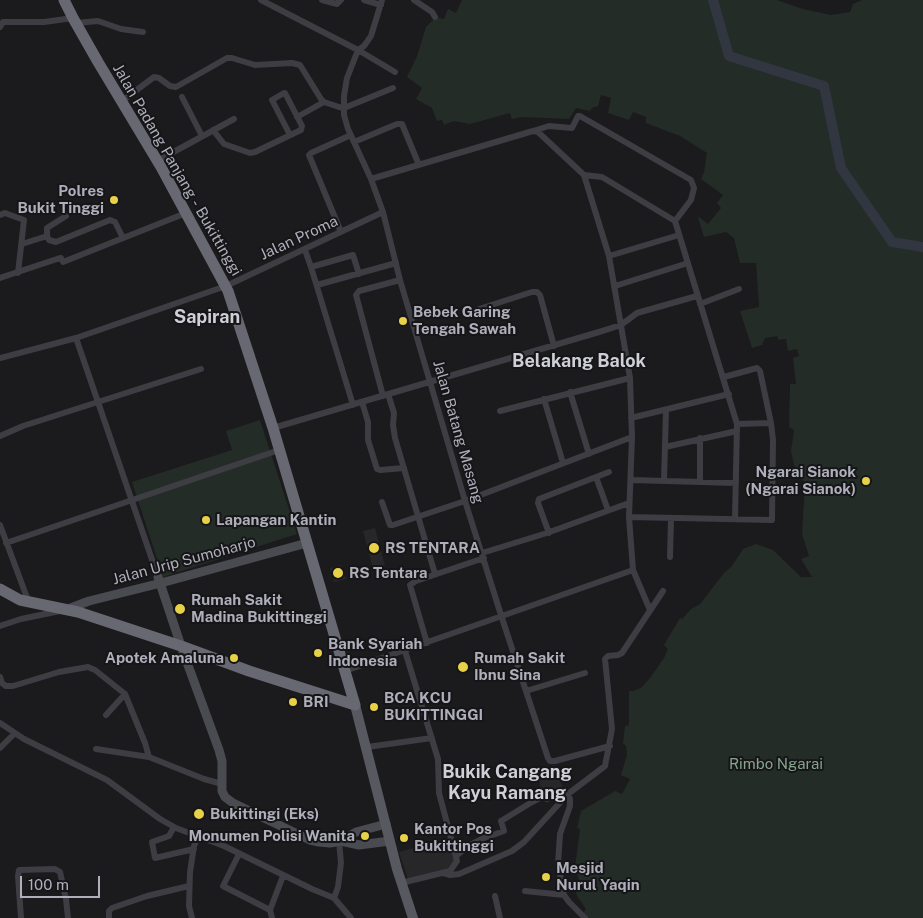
<!DOCTYPE html>
<html>
<head>
<meta charset="utf-8">
<style>
  body { margin:0 }
  #map { position:relative; width:923px; height:918px; overflow:hidden; background:#1b1a1c; font-family:"Public Sans",sans-serif }
  canvas { display:block }
  .scale { position:absolute; left:20px; top:876px; width:80px; height:22px; box-sizing:border-box; border:2px solid #aeafbb; border-top:0; padding-left:6px; font-size:15px; line-height:18px; white-space:nowrap; color:#aeafbb; -webkit-text-stroke:4px #161517; paint-order:stroke }
</style>
</head>
<body>
<div id="map">
<canvas width="923" height="918"></canvas>
<div class="scale">100 m</div>
</div>
<script>
const c = document.querySelector('canvas').getContext('2d');
c.lineJoin = 'round';
function fillPath(path, color) { c.fillStyle = color; c.fill(path, 'evenodd'); }
const poly = rows => new Path2D(rows.map(r => 'M' + r).join(''));
function strokePath(path, color, width, dash) { c.strokeStyle = color; c.lineWidth = width; c.lineCap = dash ? 'butt' : 'round'; c.setLineDash(dash || []); c.stroke(path); }
function drawText(font, color, halo, rows, align = 'center') {
  c.font = font + ' "Public Sans",sans-serif'; c.lineWidth = 4; c.setLineDash([]); c.textBaseline = 'middle'; c.strokeStyle = halo; c.fillStyle = color; for (const [text, x, y, turn = 0] of rows) {
    c.save(); c.translate(x, y); c.rotate((+turn || 0) * Math.PI / 180); c.textAlign = isNaN(turn) ? turn : align; if (halo) c.strokeText(text, 0, 0); c.fillText(text, 0, 0); c.restore();
  }
}
const built = poly([
  [375,528,385,566,373,569,363,531],
  [341,565,346,579,334,582,330,568],
  [555,765,565,795,546,801,543,796,536,770],
  [449,838,455,860,450,868,408,879,399,852]
]);
const green = poly([
  [462,0,777,0,803,9,831,15,850,12,853,4,862,0,923,0,923,918,585,918,582,915,586,909,577,896,575,889,581,887,575,867,580,829,577,828,581,811,615,791,622,794,630,779,621,775,627,755,626,746,623,743,625,726,629,725,629,691,633,691,641,688,650,678,664,658,668,649,664,645,680,618,682,619,691,609,700,604,724,573,732,566,743,549,756,544,773,550,801,577,812,577,801,559,809,556,802,534,805,484,794,465,791,451,794,430,789,427,790,384,796,384,793,358,799,356,797,349,788,351,786,339,778,340,777,336,765,338,762,345,752,348,740,311,759,307,756,263,740,263,734,238,726,232,704,237,698,218,699,217,708,224,721,208,717,203,723,195,701,179,704,172,707,153,680,136,646,123,646,117,633,112,629,120,608,113,611,98,601,95,598,106,592,108,590,111,576,108,569,119,521,117,512,119,510,113,470,124,454,121,444,125,442,120,437,121,432,108,416,99,422,88,407,77,417,56,426,27,436,17,444,19,448,9,456,13],
  [260,420,297,534,163,577,132,482,232,450,226,431]
]);
const river = poly([
  [713,0,729,56,824,86,841,168,892,242,923,247]
]);
const street = poly([
  [261,0,358,50,364,46,371,36,382,0],
  [322,0,337,4,341,0],
  [364,0,381,5],
  [414,0,432,12,435,17],
  [76,23,98,21,121,29,143,32],
  [0,27,3,22,44,22,73,18],
  [395,72,358,50,347,78,344,96,344,115,348,129,371,179,383,212,400,280,465,501,501,615,548,758,550,761,555,761,610,746],
  [182,97,202,136],
  [122,101,154,77,159,78,170,86,176,87,227,58,232,58,255,65,292,63,300,65,321,99,324,102,339,107,344,108,393,88],
  [297,117,324,102],
  [213,130,224,144,250,153,255,152,301,130,302,126,285,93,284,93,272,100,290,135],
  [533,131,549,126,572,128,578,116,580,116,691,180,694,188,691,200,675,221],
  [354,142,397,124,402,124,419,165],
  [157,161,234,119],
  [584,175,602,177,675,221,737,424,735,519],
  [371,179,533,131,538,132,584,175,609,256,630,378,632,437,629,517,633,570,650,610],
  [0,215,5,213,24,220,18,273],
  [66,216,47,228,47,236,49,240,56,242,110,220,115,222,123,238],
  [341,232,309,155,311,153,351,135],
  [22,244,47,236],
  [305,250,311,267],
  [609,256,679,235],
  [0,278,57,259,61,258,63,262,186,213],
  [317,285,396,263],
  [615,286,688,263],
  [700,304,739,289],
  [479,309,532,292,537,292,540,295,554,346],
  [76,338,158,577],
  [0,358,76,338,226,286,383,212],
  [570,392,589,454],
  [388,394,394,413,393,425,395,438,435,574],
  [383,396,356,295,359,291,400,280],
  [544,399,563,463],
  [362,402,368,422,368,440,377,469,380,470,404,468],
  [353,405,311,267,353,255,359,274],
  [500,411,630,378],
  [631,418,729,394],
  [737,424,771,423],
  [273,428,599,332,621,325,637,313,697,296],
  [0,436,23,426,201,369],
  [700,438,700,482],
  [665,447,737,431],
  [596,477,608,510],
  [631,480,736,483],
  [664,481,666,410],
  [382,502,390,525,393,525,465,501,632,437],
  [629,517,772,520,773,440,771,423,760,371,757,368,724,377],
  [0,525,29,603],
  [549,533,538,503,539,499,609,472],
  [6,543,279,450],
  [482,553,547,533,629,503],
  [670,557,671,519],
  [0,626,21,619,60,611],
  [427,643,410,585,416,581,484,558],
  [345,671,633,570],
  [0,677,2,683,6,686,13,686,59,672,88,667,95,670,125,694,145,743,149,757,204,779,222,784],
  [526,691,585,673],
  [106,715,125,694],
  [0,723,24,739,107,780,160,819,176,828,224,846,312,889,334,898,351,918],
  [367,747,432,738],
  [0,748,15,733],
  [96,749,149,757],
  [568,794,570,799,570,806,560,834,558,864,564,895,569,902,585,918],
  [174,827,169,836,152,842,155,858,194,849],
  [239,854,223,886,270,910],
  [456,856,468,846,484,838,504,831,501,821,532,802,542,797,547,799],
  [443,873,450,875,459,874,512,851,524,842,568,794,605,766,612,729,605,659,608,656,618,655,622,653,663,591],
  [401,883,450,871,457,861,439,793,438,759,405,651],
  [525,891,564,895],
  [495,896,500,918],
  [334,898,338,887,341,863,339,841],
  [21,918,18,876,19,870,55,869,60,872,66,899,68,918],
  [109,918,109,911,112,908,147,896,189,886],
  [192,918,189,906,190,872,194,846,198,837],
  [272,918,270,910,283,876]
]);
const secondary = poly([
  [158,577,181,646,219,750,222,761,222,791,225,797,233,803,310,840,319,842,330,843,341,841,356,832,386,824],
  [68,609,89,601,161,583,307,543],
  [341,841,359,845,390,841]
]);
const primary = poly([
  [355,705,397,869,413,918]
]);
const highway = poly([
  [64,0,73,18,98,62,161,167,228,291,273,428,355,705],
  [0,589,20,600,78,612,181,646,249,671,355,705]
]);
const markers = [
  [114,200,5,"#e6d148"],
  [403,321,5,"#e6d148"],
  [866,481,5,"#e6d148"],
  [206,520,5,"#e6d148"],
  [374,548,6,"#e6d148"],
  [338,573,6,"#e6d148"],
  [180,609,6,"#e6d148"],
  [318,653,5,"#e6d148"],
  [234,658,5,"#e6d148"],
  [463,667,6,"#e6d148"],
  [293,702,5,"#e6d148"],
  [374,707,5,"#e6d148"],
  [199,814,6,"#e6d148"],
  [365,836,5,"#e6d148"],
  [404,838,5,"#e6d148"],
  [546,877,5,"#e6d148"]
];
const streetNames = [
  ["Jalan Padang Panjang - Bukittinggi",177,170,60],
  ["Jalan Proma",299,238,-25],
  ["Jalan Batang Masang",458,432,74],
  ["Jalan Urip Sumoharjo",184,561,-15]
];
const poiNames = [
  ["Polres",104,191,"right"],
  ["Bukit Tinggi",104,208,"right"],
  ["Bebek Garing",413,312],
  ["Tengah Sawah",413,329],
  ["Ngarai Sianok",856,472,"right"],
  ["(Ngarai Sianok)",856,489,"right"],
  ["Lapangan Kantin",216,520],
  ["RS TENTARA",385,548],
  ["RS Tentara",349,573],
  ["Rumah Sakit",191,600],
  ["Madina Bukittinggi",191,617],
  ["Bank Syariah",328,644],
  ["Indonesia",328,661],
  ["Apotek Amaluna",224,658,"right"],
  ["Rumah Sakit",474,658],
  ["Ibnu Sina",474,675],
  ["BCA KCU",384,698],
  ["BUKITTINGGI",384,715],
  ["BRI",303,702],
  ["Bukittingi (Eks)",210,814],
  ["Kantor Pos",414,829],
  ["Bukittinggi",414,846],
  ["Monumen Polisi Wanita",355,836,"right"],
  ["Mesjid",556,868],
  ["Nurul Yaqin",556,885]
];
const parkNames = [
  ["Rimbo Ngarai",776,764]
];
const quarterNames = [
  ["Sapiran",207,317],
  ["Belakang Balok",579,361],
  ["Bukik Cangang",507,772],
  ["Kayu Ramang",507,793]
];
fillPath(built, '#272629');
fillPath(green, '#242c27');
strokePath(river, '#313640', 10);
strokePath(street, '#3e3d43', 6);
strokePath(secondary, '#4a4a51', 9);
strokePath(primary, '#585860', 10);
strokePath(highway, '#686872', 11);
for (const [x, y, r, color] of markers) { const dot = new Path2D(); dot.arc(x, y, r, 0, 2 * Math.PI); c.fillStyle = color; c.fill(dot); strokePath(dot, '#161517', 2); }
drawText('15px', '#aeafbb', '#161517', streetNames);
drawText('bold 15px', '#aeafbb', '#161517', poiNames, 'left');
drawText('15px', '#86a48e', '#161517', parkNames);
drawText('bold 18px', '#cecfd7', '#161517', quarterNames);
</script>
</body>
</html>
